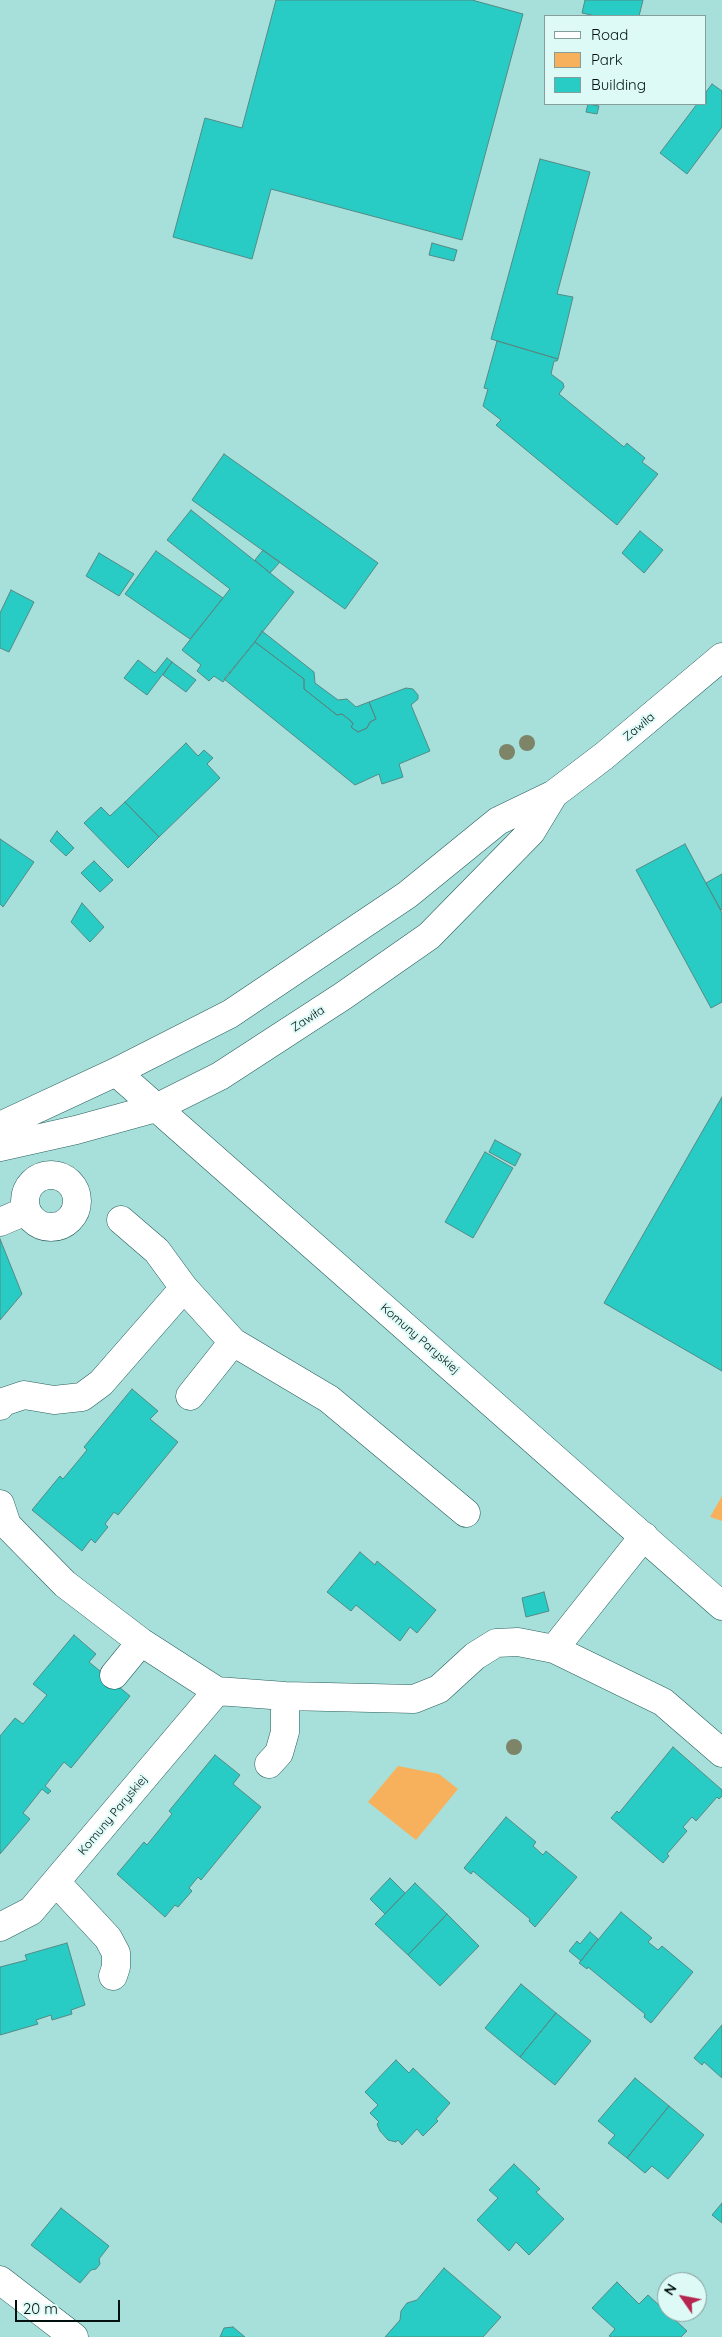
<!DOCTYPE html>
<html>
<head>
<meta charset="utf-8">
<style>
  body { margin:0 }
  #map { position:relative; width:722px; height:2337px; overflow:hidden; background:#a7dfda; font-family:Quicksand,sans-serif }
  canvas { display:block }
  .legend { position:absolute; left:544px; top:15px; width:162px; height:90px; box-sizing:border-box; background:#defaf7; border:1px solid #859d9b; margin:0; padding:6px 9px; list-style:none; font-size:15px; color:#001110 }
  .legend li { display:flex; align-items:center; gap:10px; height:25px }
  .legend b { width:25px; border:1px solid #859d9b }
  .north { position:absolute; left:657px; top:2272px; width:50px; height:50px; box-sizing:border-box; background:#defaf7; border:1px solid #859d9b; border-radius:50%; rotate:303deg; font-size:14px; font-weight:700; line-height:20px; text-align:center; color:#001110 }
  .north::after { content:''; display:block; margin:auto; width:18px; height:22px; background:#b62550; clip-path:polygon(50% 0,100% 100%,50% 72%,0 100%) }
  .scale { position:absolute; left:15px; top:2300px; width:105px; height:22px; box-sizing:border-box; border:2px solid #001110; border-top:0; padding-left:6px; font-size:15px; line-height:18px; white-space:nowrap; color:#001110; -webkit-text-stroke:4px #defaf7; paint-order:stroke }
</style>
</head>
<body>
<div id="map">
<canvas width="722" height="2337"></canvas>
<ul class="legend">
<li><b style="height:6px;background:#fff"></b>Road</li>
<li><b style="height:14px;background:#f7b15d"></b>Park</li>
<li><b style="height:14px;background:#29ccc4"></b>Building</li>
</ul>
<div class="north">N</div>
<div class="scale">20 m</div>
</div>
<script>
const c = document.querySelector('canvas').getContext('2d');
c.lineJoin = 'round';
function fillPath(path, color) { c.fillStyle = color; c.fill(path, 'evenodd'); }
const poly = rows => new Path2D(rows.map(r => 'M' + r).join(''));
function strokePath(path, color, width, dash) { c.strokeStyle = color; c.lineWidth = width; c.lineCap = dash ? 'butt' : 'round'; c.setLineDash(dash || []); c.stroke(path); }
function drawText(font, color, halo, rows, align = 'center') {
  c.font = font + ' Quicksand,sans-serif'; c.lineWidth = 4; c.setLineDash([]); c.textBaseline = 'middle'; c.strokeStyle = halo; c.fillStyle = color; for (const [text, x, y, turn = 0] of rows) {
    c.save(); c.translate(x, y); c.rotate((+turn || 0) * Math.PI / 180); c.textAlign = isNaN(turn) ? turn : align; if (halo) c.strokeText(text, 0, 0); c.fillText(text, 0, 0); c.restore();
  }
}
const green = poly([
  [722,1496,722,1521,710,1517],
  [398,1766,439,1774,458,1789,416,1840,368,1802]
]);
const building = poly([
  [276,0,472,0,523,14,462,240,271,189,252,259,173,237,205,118,242,128,276,0],
  [585,0,643,0,639,16,596,16,582,13,585,0],
  [712,84,722,91,722,127,687,174,660,153,697,104,706,104,706,92,712,84],
  [588,104,599,106,597,114,586,112,588,104],
  [540,159,590,172,557,294,573,297,558,359,491,339,540,159],
  [432,243,457,250,454,261,429,255,432,243],
  [497,341,558,359,557,361,554,361,551,374,563,383,564,387,559,394,624,447,627,443,629,445,645,458,642,462,658,474,617,525,496,425,501,420,483,406,488,389,484,388,497,341],
  [224,454,378,563,345,609,192,500,224,454],
  [191,510,294,592,223,682,214,676,209,681,197,671,201,665,182,650,230,589,167,540,191,510],
  [640,531,663,550,644,573,622,553,640,531],
  [263,550,280,562,270,573,255,560,263,550],
  [156,551,223,598,190,639,125,594,156,551],
  [99,553,134,574,119,596,86,576,99,553],
  [11,590,34,602,9,652,0,648,0,613,11,590],
  [262,631,314,672,315,683,338,700,347,699,356,707,369,702,376,719,370,722,367,728,358,732,351,727,353,724,351,721,342,714,337,715,304,689,304,679,255,642,262,631],
  [255,642,304,679,304,689,337,715,342,714,351,721,353,724,351,727,358,732,367,728,370,722,376,719,369,702,406,688,413,689,418,695,418,699,411,705,430,751,399,764,403,777,382,784,379,774,355,785,224,679,255,642],
  [167,658,172,662,147,695,124,678,138,660,155,673,167,658],
  [172,662,196,680,186,692,163,675,172,662],
  [186,743,198,756,204,750,213,758,207,764,220,778,159,837,125,802,186,743],
  [125,802,159,837,128,868,84,823,101,807,110,816,125,802],
  [57,831,74,848,66,856,50,841,57,831],
  [0,839,34,862,3,907,0,904,0,839],
  [685,844,722,913,722,1002,711,1008,636,870,685,844],
  [94,861,113,880,100,892,81,873,94,861],
  [722,874,722,909,721,910,706,883,722,874],
  [82,903,104,927,90,942,71,922,82,903],
  [722,1097,722,1371,604,1303,722,1097],
  [495,1140,521,1154,515,1166,489,1152,495,1140],
  [485,1152,513,1168,473,1238,445,1222,485,1152],
  [0,1239,22,1294,0,1320,0,1239],
  [132,1389,158,1411,150,1419,178,1442,118,1515,114,1512,105,1524,108,1527,95,1543,91,1539,82,1551,32,1510,60,1476,63,1479,78,1461,87,1450,84,1447,132,1389],
  [360,1552,375,1565,377,1561,436,1610,417,1633,410,1627,400,1641,356,1605,351,1611,327,1592,360,1552],
  [544,1592,549,1611,526,1617,522,1598,544,1592],
  [74,1635,96,1654,89,1662,130,1696,71,1768,64,1762,45,1786,51,1791,48,1794,42,1789,23,1813,30,1819,0,1854,0,1736,15,1718,23,1724,47,1695,33,1684,74,1635],
  [673,1747,722,1790,722,1796,719,1799,717,1797,696,1821,692,1817,683,1827,687,1831,667,1854,669,1856,663,1863,611,1818,617,1811,619,1813,673,1747],
  [215,1755,240,1775,233,1784,261,1807,201,1880,198,1877,189,1888,192,1891,178,1907,175,1905,165,1917,117,1874,144,1842,147,1845,172,1814,169,1811,215,1755],
  [506,1817,536,1842,533,1846,543,1855,546,1851,577,1877,535,1927,529,1921,530,1919,473,1871,471,1874,464,1868,506,1817],
  [390,1878,405,1893,385,1914,370,1899,390,1878],
  [415,1883,447,1914,408,1955,375,1924,415,1883],
  [621,1912,652,1938,648,1942,658,1950,662,1946,693,1972,651,2023,644,2017,645,2014,588,1967,587,1969,579,1963,621,1912],
  [447,1914,479,1946,440,1986,408,1955,447,1914],
  [590,1932,598,1939,581,1961,569,1951,577,1941,580,1944,590,1932],
  [67,1943,85,2005,71,2010,72,2014,52,2020,51,2015,36,2020,38,2024,0,2035,0,1967,27,1960,25,1955,67,1943],
  [521,1984,556,2013,520,2057,485,2028,521,1984],
  [556,2013,591,2041,555,2085,520,2057,556,2013],
  [722,2025,722,2078,704,2062,702,2065,694,2058,722,2025],
  [396,2060,409,2073,413,2068,450,2103,436,2119,438,2121,423,2136,417,2129,402,2145,398,2140,396,2142,388,2140,380,2131,377,2124,379,2122,370,2113,378,2105,365,2092,396,2060],
  [635,2078,669,2106,627,2158,608,2143,615,2135,598,2121,635,2078],
  [669,2106,704,2135,668,2179,652,2166,645,2173,627,2158,669,2106],
  [514,2164,540,2189,536,2192,564,2219,529,2255,516,2242,509,2251,477,2220,498,2198,489,2190,514,2164],
  [722,2203,722,2223,712,2215,722,2203],
  [61,2208,109,2246,99,2259,100,2264,96,2269,91,2270,80,2283,31,2245,61,2208],
  [444,2268,501,2317,483,2337,385,2337,400,2320,401,2311,407,2303,417,2300,444,2268],
  [617,2282,639,2304,648,2295,687,2331,681,2337,611,2337,609,2336,615,2329,592,2308,617,2282],
  [233,2327,245,2337,220,2337,224,2328,233,2327]
]);
const minor = poly([
  [116,1072,722,1606],
  [0,1126,116,1072,230,1014,407,895,498,821,554,794,604,756,722,657],
  [0,1147,76,1130,156,1108,220,1076,343,996,429,936,531,832,554,794],
  '25 1201a26 26 0 1 1 52 0a26 26 0 1 1-52 0Z',
  [0,1222,26,1211],
  [184,1288,233,1342,329,1399,466,1513],
  [190,1396,233,1342],
  [0,1406,3,1402,24,1395,54,1400,82,1397,101,1383,184,1288,157,1251,121,1220],
  [0,1504,7,1525,65,1584,141,1642,217,1691,285,1696,414,1699,439,1689,475,1656,496,1643,518,1642,554,1649,663,1702,722,1753],
  [554,1649,644,1536],
  [114,1675,141,1642],
  [269,1764,279,1753,285,1732,285,1696],
  [56,1882,108,1938,116,1953,116,1967,113,1976],
  [0,1927,31,1911,217,1691],
  [0,2280,74,2337]
]);
const trees = [
  [527,743],
  [507,752],
  [514,1747]
];
const streetNames = [
  ["Zawiła",639,727,-40],
  ["Zawiła",308,1019,-33],
  ["Komuny Paryskiej",420,1339,41],
  ["Komuny Paryskiej",113,1815,-50]
];
fillPath(green, '#f7b15d');
fillPath(building, '#29ccc4');
strokePath(building, '#548a86', 1);
strokePath(minor, '#285f5c', 29);
strokePath(minor, '#fff', 28);
c.fillStyle = '#7d8468';
for (const [x, y] of trees) { c.beginPath(); c.arc(x, y, 8, 0, 2 * Math.PI); c.fill(); }
drawText('12px', '#001110', '#defaf7', streetNames);
</script>
</body>
</html>
